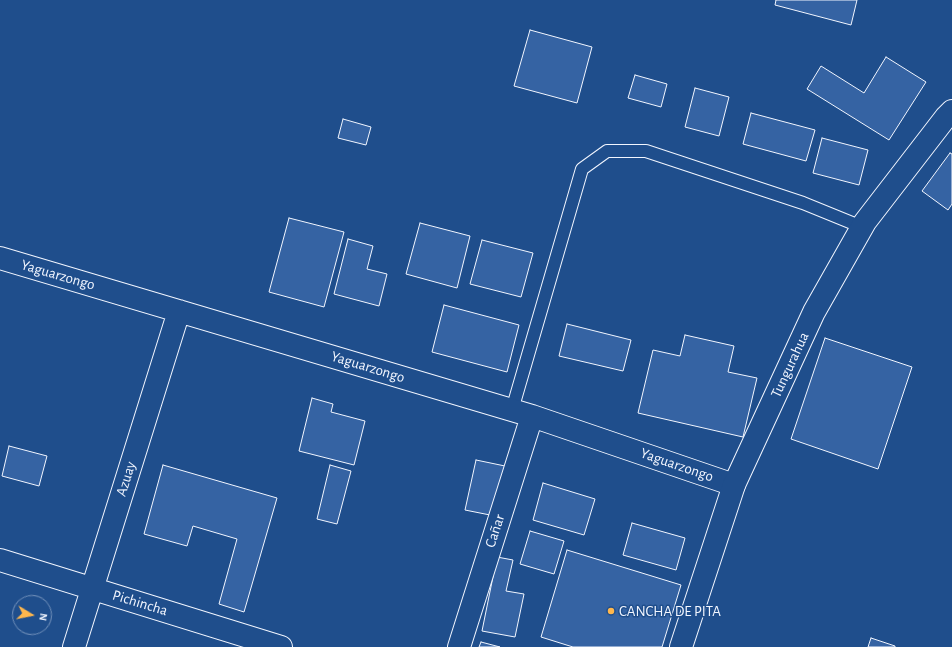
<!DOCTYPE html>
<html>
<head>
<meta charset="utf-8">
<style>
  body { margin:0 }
  #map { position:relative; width:952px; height:647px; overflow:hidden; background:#1f4e8c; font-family:"Alegreya Sans",sans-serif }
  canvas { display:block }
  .north { position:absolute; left:12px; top:595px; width:40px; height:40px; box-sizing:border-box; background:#1f4e8c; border:1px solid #7391ba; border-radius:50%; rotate:100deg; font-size:11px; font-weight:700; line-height:16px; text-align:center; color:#f2f6ff }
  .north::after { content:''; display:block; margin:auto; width:14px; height:18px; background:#ffb74d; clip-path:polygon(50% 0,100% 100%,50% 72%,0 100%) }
</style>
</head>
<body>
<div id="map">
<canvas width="952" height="647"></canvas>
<div class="north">N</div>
</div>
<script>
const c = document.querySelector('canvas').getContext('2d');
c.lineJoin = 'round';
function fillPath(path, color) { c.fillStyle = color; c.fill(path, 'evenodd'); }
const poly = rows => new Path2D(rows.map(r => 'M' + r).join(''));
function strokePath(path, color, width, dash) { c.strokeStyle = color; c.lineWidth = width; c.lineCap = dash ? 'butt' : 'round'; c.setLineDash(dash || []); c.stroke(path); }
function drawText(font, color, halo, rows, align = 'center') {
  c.font = font + ' "Alegreya Sans",sans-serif'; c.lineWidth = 3; c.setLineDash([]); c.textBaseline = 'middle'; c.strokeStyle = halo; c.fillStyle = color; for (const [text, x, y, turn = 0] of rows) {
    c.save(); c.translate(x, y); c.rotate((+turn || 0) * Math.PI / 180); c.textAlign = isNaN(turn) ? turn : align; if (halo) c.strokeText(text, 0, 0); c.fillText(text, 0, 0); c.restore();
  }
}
const building = poly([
  [776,0,857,0,851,25,775,5,776,0],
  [530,30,592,47,577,103,514,86,530,30],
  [886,57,926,82,889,140,807,89,821,66,864,93,886,57],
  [635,75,667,84,661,107,628,98,635,75],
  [695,88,729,97,719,136,685,127,695,88],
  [751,113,815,130,806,161,743,144,751,113],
  [343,119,371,127,366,145,338,138,343,119],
  [822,138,868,150,859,185,813,173,822,138],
  [950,153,952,154,952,204,948,210,922,191,950,153],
  [289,218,344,232,324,307,269,292,289,218],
  [420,223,470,236,457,288,406,274,420,223],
  [348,239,373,246,367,269,387,274,379,306,334,294,348,239],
  [482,240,533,253,521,297,470,284,482,240],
  [444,305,519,325,507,372,432,352,444,305],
  [567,324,631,340,623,371,559,356,567,324],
  [685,335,734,346,728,372,757,378,743,437,638,413,653,350,680,356,685,335],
  [825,338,912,367,878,469,791,439,825,338],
  [312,398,333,404,331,412,365,421,354,465,299,451,312,398],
  [9,446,47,456,39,486,2,476,9,446],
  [476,460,505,466,495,516,465,510,476,460],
  [163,465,277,498,244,612,219,604,237,539,193,526,187,546,144,534,163,465],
  [330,465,351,471,337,524,317,519,330,465],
  [543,483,595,499,584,535,533,520,543,483],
  [632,523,685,538,676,570,623,555,632,523],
  [530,531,564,541,554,574,520,564,530,531],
  [567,550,681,585,662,647,573,647,541,637,567,550],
  [497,557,513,560,506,591,524,594,515,637,482,631,497,557],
  [871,638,895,646,895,647,868,647,871,638],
  [481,642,500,647,479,647,481,642]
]);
const lane = poly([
  [512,410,582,169,607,151,646,151,803,203,862,227]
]);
const street = poly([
  [0,258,532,416,734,485],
  [0,560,281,647],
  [74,647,179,311],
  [459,647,532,416]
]);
const secondary = poly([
  [681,647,734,485,814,312,865,222,946,117,952,111]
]);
const markers = [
  [611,611,4,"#ffb74d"]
];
const streetNames = [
  ["Yaguarzongo",58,275,16],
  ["Tungurahua",790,365,-65],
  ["Yaguarzongo",368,367,17],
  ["Yaguarzongo",677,465,19],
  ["Azuay",126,479,-73],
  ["Cañar",495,531,-72],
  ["Pichincha",140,603,17]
];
const poiNames = [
  ["CANCHA DE PITA",619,611]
];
fillPath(building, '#3563a3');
strokePath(building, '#f2f6ff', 1);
strokePath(lane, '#f2f6ff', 14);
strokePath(street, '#f2f6ff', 24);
strokePath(secondary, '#f2f6ff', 24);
strokePath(lane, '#1f4e8c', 12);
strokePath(street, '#1f4e8c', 22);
strokePath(secondary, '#1f4e8c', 22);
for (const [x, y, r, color] of markers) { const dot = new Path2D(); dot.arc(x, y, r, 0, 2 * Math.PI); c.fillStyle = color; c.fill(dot); strokePath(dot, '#1f4e8c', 1.5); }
drawText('15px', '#f2f6ff', '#1f4e8c', streetNames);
drawText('15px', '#f2f6ff', '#1f4e8c', poiNames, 'left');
</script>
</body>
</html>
